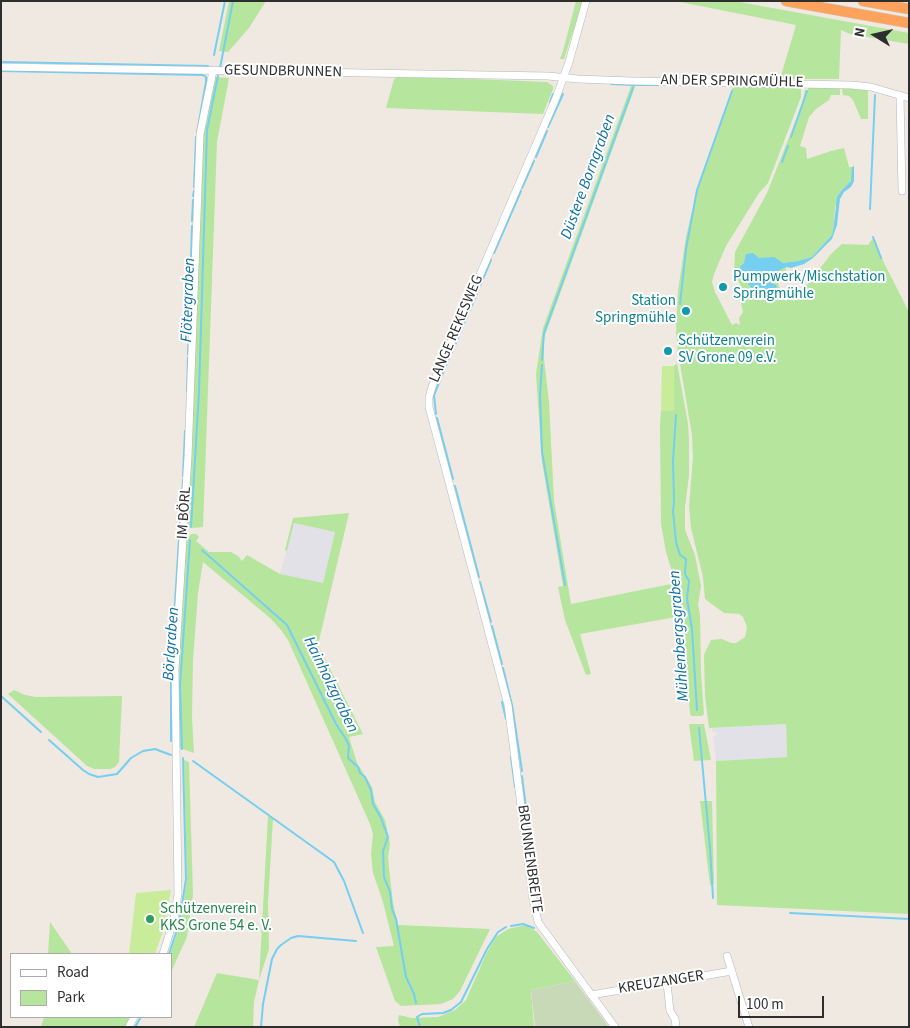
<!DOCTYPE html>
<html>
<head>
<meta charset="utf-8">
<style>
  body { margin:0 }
  #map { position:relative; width:910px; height:1028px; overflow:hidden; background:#efe9e1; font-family:"Source Sans 3",sans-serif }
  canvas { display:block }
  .frame { position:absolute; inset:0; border:2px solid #2e2e2e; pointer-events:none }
  .legend { position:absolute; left:10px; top:953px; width:162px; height:65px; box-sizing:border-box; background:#fff; border:1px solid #ababab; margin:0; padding:6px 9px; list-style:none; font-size:15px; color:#2e2e2e }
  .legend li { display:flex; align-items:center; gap:10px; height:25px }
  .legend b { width:25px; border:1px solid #ababab }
  .north { position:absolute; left:850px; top:10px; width:50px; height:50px; -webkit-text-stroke:4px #fff; paint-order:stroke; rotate:280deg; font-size:14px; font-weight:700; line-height:20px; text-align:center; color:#2e2e2e }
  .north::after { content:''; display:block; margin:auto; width:18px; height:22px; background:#2e2e2e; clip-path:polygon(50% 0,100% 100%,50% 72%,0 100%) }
  .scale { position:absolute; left:738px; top:996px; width:86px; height:22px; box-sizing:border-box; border:2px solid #2e2e2e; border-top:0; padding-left:6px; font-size:15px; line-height:18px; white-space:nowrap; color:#2e2e2e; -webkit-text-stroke:4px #fff; paint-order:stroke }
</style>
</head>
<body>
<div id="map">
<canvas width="910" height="1028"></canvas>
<div class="frame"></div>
<ul class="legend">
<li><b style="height:6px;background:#fff"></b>Road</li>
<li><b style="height:14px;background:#b6e59e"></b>Park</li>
</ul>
<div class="north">N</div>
<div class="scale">100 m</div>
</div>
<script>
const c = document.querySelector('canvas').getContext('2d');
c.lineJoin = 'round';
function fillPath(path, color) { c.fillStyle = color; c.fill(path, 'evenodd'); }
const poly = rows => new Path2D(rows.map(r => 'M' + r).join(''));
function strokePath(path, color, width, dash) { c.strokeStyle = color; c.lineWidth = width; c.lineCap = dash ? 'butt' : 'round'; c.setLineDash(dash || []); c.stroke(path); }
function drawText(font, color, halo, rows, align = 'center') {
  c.font = font + ' "Source Sans 3",sans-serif'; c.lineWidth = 4; c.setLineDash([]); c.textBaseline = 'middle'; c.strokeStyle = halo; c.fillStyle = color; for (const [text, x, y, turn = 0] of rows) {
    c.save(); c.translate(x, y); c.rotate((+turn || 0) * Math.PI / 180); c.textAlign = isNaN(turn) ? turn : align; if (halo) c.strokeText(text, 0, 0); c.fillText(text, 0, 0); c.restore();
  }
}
const industrial = poly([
  [294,523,335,532,323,584,280,574],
  [786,724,787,757,716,761,713,736,717,735,716,732,713,732,712,728]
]);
const green = poly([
  [229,1,266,1,249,28,228,52,219,51],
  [576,1,583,1,564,59,560,59,563,51],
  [675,1,734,1,909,33,909,44,850,34,841,30,839,79,780,79,796,25],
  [400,76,547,82,553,86,553,89,543,114,386,108,394,79],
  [215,77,229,78,217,142,203,527,194,528,188,527,186,524,203,129],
  [631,86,635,87,544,338,544,359,549,402,554,501,571,604,671,584,676,617,580,634,591,674,586,675,565,620,558,587,563,586,542,462,536,374,543,328],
  [733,86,801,87,801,97,768,183,759,193,726,246,714,274,712,282,715,292,732,325,736,323,740,325,739,318,743,312,740,299,747,297,734,273,735,252,767,193,803,102,805,90,808,90,808,87,867,89,868,92,868,119,861,119,853,100,849,96,843,95,842,89,840,89,840,95,831,95,829,100,816,109,809,117,800,146,806,148,807,159,831,151,844,148,849,167,852,167,852,177,850,183,842,190,835,208,834,224,832,235,812,257,798,261,783,263,786,266,786,277,781,279,778,283,782,298,786,301,789,297,794,301,832,253,842,244,868,245,874,237,884,263,909,312,909,914,717,905,716,761,787,757,786,724,709,728,705,696,704,655,711,640,722,639,731,643,736,643,745,637,747,627,743,617,739,614,724,613,705,599,703,577,691,528,689,506,693,458,692,435,678,352,676,331,678,291,686,237,697,190],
  [677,363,688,424,689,442,689,475,685,507,685,530,695,555,701,586,698,605,700,615,701,674,704,714,702,716,691,716,690,713,682,627,675,581,666,552,661,524,660,427,661,411,674,411,674,366],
  [349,513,318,645,363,734,349,737,357,763,372,787,375,802,385,820,390,843,388,858,393,903,398,925,490,929,460,991,453,999,441,1004,401,1006,395,1001,376,947,394,946,383,902,373,873,371,854,373,834,370,824,288,640,281,630,270,618,203,562,198,593,193,660,192,717,194,753,177,747,176,709,185,542,191,534,196,534,199,537,196,541,209,552,231,552,238,556,242,561,247,555,280,574,323,583,335,532,294,523,287,551,285,550,293,518],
  [14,690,25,695,36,697,122,696,119,762,115,767,110,769,94,769,87,766,8,694],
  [689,724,704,724,711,760,694,761],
  [184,760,189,762,193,894,187,937,171,972,170,954,180,925,187,880],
  [700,801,712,801,714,884,710,885],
  [268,816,273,819,268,902,269,949,259,980,254,1002,253,1027,194,1027,217,973,259,980],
  [50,922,72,954,48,954],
  [526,925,537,932,575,981,531,990,534,1027,400,1027,398,1020,399,1015,412,1018,438,1017,455,1010,466,1000,487,952,496,937,508,929],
  [44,1017,131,1017,126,1027,41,1027]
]);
const cemetery = poly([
  [575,981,609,1027,535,1027,531,990]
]);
const pitch = poly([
  [662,366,674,366,674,411,661,411],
  [171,890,165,925,155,954,129,954,136,893]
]);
const water = poly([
  [854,166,854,181,851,187,844,192,840,199,837,225,832,239,813,258,804,264,791,268,786,267,767,276,769,282,776,285,777,290,774,294,768,295,755,292,739,273,738,269,744,263,746,254,753,253,759,258,774,257,783,263,798,261,812,257,832,235,834,224,837,197,842,190,851,181,852,167]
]);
const stream = poly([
  [214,55,225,1],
  [3,62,208,66],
  [220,68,233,1],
  [1,71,203,75,206,77,206,82,197,133],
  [611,84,634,85],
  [550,102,553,94],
  [548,127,563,94],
  [791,137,807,91],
  [536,157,547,131],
  [782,162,788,146],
  [194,187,196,137],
  [522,188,534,161],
  [193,196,194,191],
  [870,209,875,95],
  [192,221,193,200],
  [873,237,881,258],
  [494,253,521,191],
  [191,257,192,226],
  [190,290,191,261],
  [680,304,686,249,697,190,732,91],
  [189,320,190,294],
  [451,334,459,314],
  [452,352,491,260],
  [188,354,189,326],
  [542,360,544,333,634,85,663,85],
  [439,361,440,359],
  [542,365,540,395,542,452,565,585],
  [187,391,188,358],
  [436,414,434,395,449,358],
  [676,415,673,461,674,502,673,511,676,542,680,555,686,559,685,574,689,581,687,599,692,629,697,710],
  [437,418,453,479],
  [183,476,185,431],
  [455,486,479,577],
  [181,518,183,480],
  [191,527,199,392,207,130,218,76],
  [202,550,287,625,336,724,346,739,349,746,348,758,358,767,360,773,365,777,371,790,373,804,381,818,388,837,383,851,384,877,390,892,392,909,396,919,406,977,414,994,416,1003],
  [480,582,491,622],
  [492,626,502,664],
  [503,668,512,705,522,771],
  [1,696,41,732],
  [502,702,506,719],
  [699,728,710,848,713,898],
  [49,740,83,770,89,774,98,777,117,774,131,758,143,751,155,749,171,755],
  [171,741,171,666,180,523],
  [182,749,180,686,190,540],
  [511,757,515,787],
  [193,761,334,862,344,881,363,933],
  [522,776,529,832],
  [530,836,539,908],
  [790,913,909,919],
  [511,926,523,924,534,928],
  [169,954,179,924,186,879,183,758],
  [135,1027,141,1017],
  [261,1027,263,1004,272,959,277,949,281,945,291,938,298,936,356,941],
  [420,1027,417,1017,422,1014,443,1013,451,1010,461,1002,487,949,498,932,506,927]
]);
const minor = poly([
  [586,1,569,62,556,98,433,384,429,397,429,407,508,705,533,899,538,922,615,1027],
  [1,67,548,76,578,79,631,81,851,85,871,87,909,98],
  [900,95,902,191],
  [163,954,174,919,178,894,175,669,188,456,200,134,213,71],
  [727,956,749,1027],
  [667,983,670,1011,675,1019,676,1027],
  [591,995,732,971],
  [129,1027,134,1017]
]);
const highway = poly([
  [786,1,909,23],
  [863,1,909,9]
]);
const markers = [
  [723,287,5,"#0f9aa8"],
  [686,311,5,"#0f9aa8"],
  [668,351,5,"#0f9aa8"],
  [150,919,5,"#2e9e5b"]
];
const streetNames = [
  ["GESUNDBRUNNEN",283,72,1],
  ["AN DER SPRINGMÜHLE",732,82,1],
  ["LANGE REKESWEG",457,329,-67],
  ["IM BÖRL",185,513,-86],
  ["BRUNNENBREITE",529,859,82],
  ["KREUZANGER",661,983,-9]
];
const cultureNames = [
  ["Pumpwerk/Mischstation",733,278],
  ["Springmühle",733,295],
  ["Station",676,302,"right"],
  ["Springmühle",676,319,"right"],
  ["Schützenverein",678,342],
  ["SV Grone 09 e.V.",678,359]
];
const leisureNames = [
  ["Schützenverein",160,910],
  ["KKS Grone 54 e. V.",160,927]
];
const waterNames = [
  ["Düstere Borngraben",589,177,-70],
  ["Flötergraben",189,300,-88],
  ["Mühlenbergsgraben",680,636,-94],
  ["Börlgraben",172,644,-86],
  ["Hainholzgraben",330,685,64]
];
fillPath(industrial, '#e3e1e8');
fillPath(green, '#b6e59e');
fillPath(cemetery, '#c8d9b8');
fillPath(pitch, '#c9ec9a');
fillPath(water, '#75cff0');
strokePath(stream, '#75cff0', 2);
strokePath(minor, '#b4b7c1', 8);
strokePath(highway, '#c9c9c9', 11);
strokePath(minor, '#fff', 7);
strokePath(highway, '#ffa35c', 10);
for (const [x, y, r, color] of markers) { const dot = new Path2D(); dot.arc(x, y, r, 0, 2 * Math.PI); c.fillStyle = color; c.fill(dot); strokePath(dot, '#fff', 2); }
drawText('15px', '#2e2e2e', '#fff', streetNames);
drawText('15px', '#0d838f', '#fff', cultureNames, 'left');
drawText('15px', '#27864d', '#fff', leisureNames, 'left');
drawText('italic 16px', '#0d6fa3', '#fff', waterNames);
</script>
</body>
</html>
